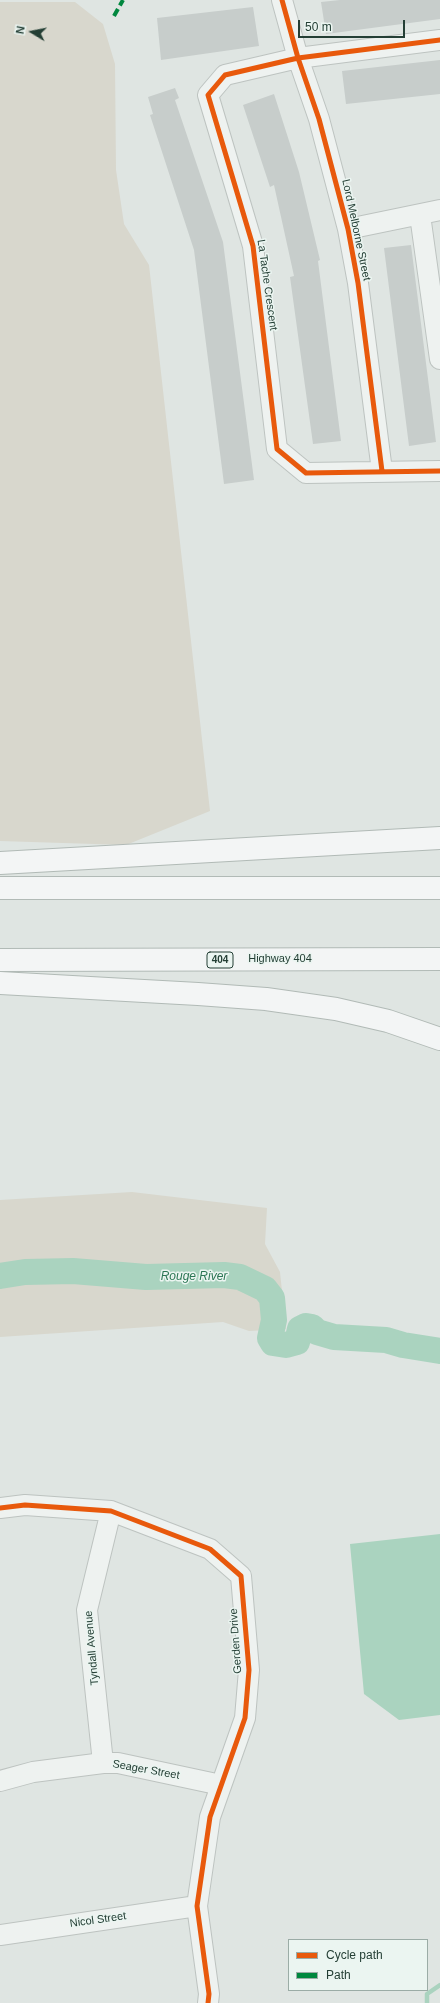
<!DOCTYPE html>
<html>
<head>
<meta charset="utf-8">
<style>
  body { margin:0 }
  #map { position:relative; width:440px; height:2003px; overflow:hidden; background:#dfe5e2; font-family:Arial,sans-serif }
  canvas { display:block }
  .legend { position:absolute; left:288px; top:1939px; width:140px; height:52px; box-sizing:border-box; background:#ebf5f1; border:1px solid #9baca6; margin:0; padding:5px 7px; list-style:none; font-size:12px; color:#243f35 }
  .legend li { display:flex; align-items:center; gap:8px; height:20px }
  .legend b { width:20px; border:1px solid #9baca6 }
  .north { position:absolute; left:12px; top:12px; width:40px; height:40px; -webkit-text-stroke:3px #ebf5f1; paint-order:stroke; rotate:280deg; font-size:11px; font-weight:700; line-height:16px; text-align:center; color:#243f35 }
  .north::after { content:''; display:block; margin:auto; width:14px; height:18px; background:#243f35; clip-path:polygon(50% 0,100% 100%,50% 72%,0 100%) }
  .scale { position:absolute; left:298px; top:20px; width:107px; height:18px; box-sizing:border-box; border:2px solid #243f35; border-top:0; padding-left:5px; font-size:12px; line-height:14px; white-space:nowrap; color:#243f35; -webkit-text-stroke:3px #ebf5f1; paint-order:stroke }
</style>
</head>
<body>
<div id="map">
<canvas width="440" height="2003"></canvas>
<ul class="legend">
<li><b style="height:5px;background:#e8590c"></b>Cycle path</li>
<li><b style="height:5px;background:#00873e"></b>Path</li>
</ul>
<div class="north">N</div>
<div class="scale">50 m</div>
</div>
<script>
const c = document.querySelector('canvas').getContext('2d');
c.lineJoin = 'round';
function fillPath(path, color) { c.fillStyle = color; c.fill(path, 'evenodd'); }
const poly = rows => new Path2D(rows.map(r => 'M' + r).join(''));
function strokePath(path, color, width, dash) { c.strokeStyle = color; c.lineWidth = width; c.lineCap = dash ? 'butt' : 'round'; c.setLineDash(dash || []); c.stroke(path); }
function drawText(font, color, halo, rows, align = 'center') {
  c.font = font + ' Arial,sans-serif'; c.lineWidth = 3; c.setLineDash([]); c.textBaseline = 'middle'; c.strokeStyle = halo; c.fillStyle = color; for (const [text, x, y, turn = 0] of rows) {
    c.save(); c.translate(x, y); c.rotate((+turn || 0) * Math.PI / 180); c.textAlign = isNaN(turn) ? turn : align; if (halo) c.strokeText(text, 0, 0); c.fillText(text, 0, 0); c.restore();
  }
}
const green = poly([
  [0,2,75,2,103,24,115,64,116,170,124,224,149,265,210,811,126,845,0,841],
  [132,1192,267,1208,265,1244,280,1272,286,1329,249,1331,223,1322,0,1337,0,1200]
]);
const water = poly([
  [440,1534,440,1715,399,1720,364,1694,350,1544]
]);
const stream = poly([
  [427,2003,427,1994,440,1985]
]);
const river = poly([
  [0,1276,25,1272,73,1271,146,1277,224,1275,240,1277,265,1289,272,1298,274,1320,270,1338,273,1343,286,1345,297,1342,300,1329,306,1326,312,1327,317,1332,334,1337,386,1340,403,1345,440,1351]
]);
const building = poly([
  [340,0,440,0,440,19,326,34,321,2],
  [253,7,259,46,161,60,157,18],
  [440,60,440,94,346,104,342,71],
  [175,88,179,98,175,100,223,242,254,480,224,484,194,250,150,115,153,114,148,97],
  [274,94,299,172,320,260,318,261,341,441,313,444,290,277,294,276,274,185,270,187,243,105],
  [411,245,436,442,409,446,384,248]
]);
const minor = poly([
  [282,0,298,58,319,119,348,229,358,283,382,471],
  [440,40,298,58,225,75,208,95,253,246,277,449,306,473,440,471],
  [420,215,440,359],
  [348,229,440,210],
  [0,1508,25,1505,111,1511,210,1549,241,1576,249,1670,245,1718,210,1817,197,1906,209,1994,208,2003],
  [103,1763,87,1610,111,1511],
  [0,1781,33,1772,103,1763,118,1763,221,1785],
  [0,1935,197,1906]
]);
const highway = poly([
  [0,863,440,838],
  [0,888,440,888],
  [0,960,440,959],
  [0,983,198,994,266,999,336,1009,388,1021,440,1039]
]);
const quiet = poly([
  [114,16,123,0]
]);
const cycleway = poly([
  [282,0,298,58,319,119,348,229,358,283,382,471],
  [440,40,298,58,225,75,208,95,253,246,277,449,306,473,440,471],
  [0,1508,25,1505,111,1511,210,1549,241,1576,249,1670,245,1718,210,1817,197,1906,209,1994,208,2003]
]);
const shields = [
  [220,960,26]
];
const shieldNames = [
  ["404",220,960]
];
const streetNames = [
  ["Lord Melborne Street",356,230,78],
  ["La Tache Crescent",267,285,82],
  ["Highway 404",280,959],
  ["Gerden Drive",236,1641,-94],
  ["Tyndall Avenue",92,1648,-95],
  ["Seager Street",146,1770,10],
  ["Nicol Street",98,1920,-8]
];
const waterNames = [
  ["Rouge River",194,1277]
];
fillPath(green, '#d8d7cd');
fillPath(water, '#aad3bf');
strokePath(stream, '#aad3bf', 4.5);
strokePath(river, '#aad3bf', 26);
fillPath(building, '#c7cdcb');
strokePath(minor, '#bdc3c0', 22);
strokePath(highway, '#b1bab6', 24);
strokePath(minor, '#eef2f0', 20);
strokePath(highway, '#f3f5f5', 22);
strokePath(quiet, '#00873e', 4, [8, 4]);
strokePath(cycleway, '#e8590c', 5);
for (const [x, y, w] of shields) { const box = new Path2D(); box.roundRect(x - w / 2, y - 8, w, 16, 3); c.fillStyle = '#ebf5f1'; c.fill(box); strokePath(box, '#243f35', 1); }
drawText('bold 10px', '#243f35', null, shieldNames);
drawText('11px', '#243f35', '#ebf5f1', streetNames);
drawText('italic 12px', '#2b7654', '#ebf5f1', waterNames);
</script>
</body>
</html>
